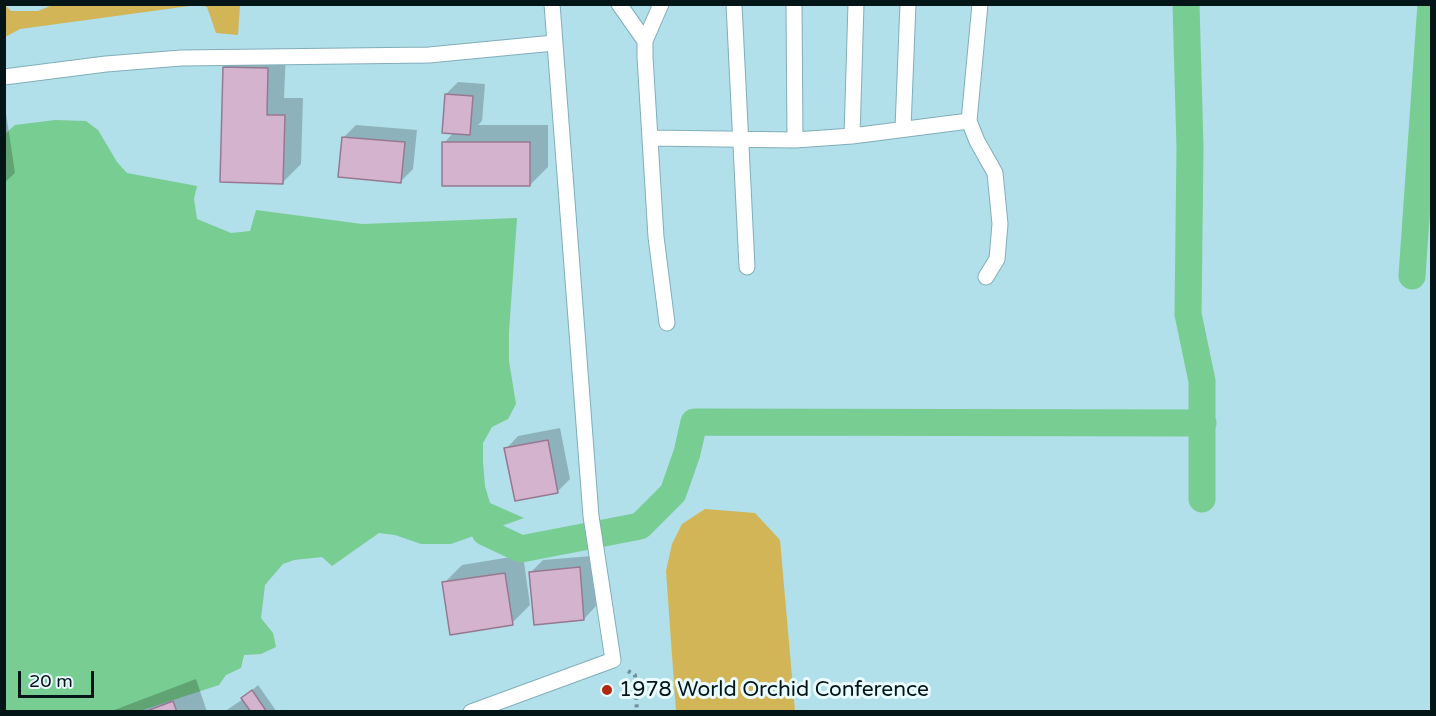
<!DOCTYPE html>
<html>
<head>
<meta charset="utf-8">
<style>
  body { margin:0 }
  #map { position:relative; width:1436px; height:716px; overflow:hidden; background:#b1dfea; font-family:"Varela Round",sans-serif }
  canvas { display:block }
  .frame { position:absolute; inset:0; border:6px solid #041518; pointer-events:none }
  .scale { position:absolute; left:18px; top:671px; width:76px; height:27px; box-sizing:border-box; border:3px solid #041518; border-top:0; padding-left:8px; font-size:18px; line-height:21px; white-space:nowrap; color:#041518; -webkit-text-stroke:4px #e9fbff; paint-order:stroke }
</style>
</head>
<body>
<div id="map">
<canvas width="1436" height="716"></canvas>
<div class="frame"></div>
<div class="scale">20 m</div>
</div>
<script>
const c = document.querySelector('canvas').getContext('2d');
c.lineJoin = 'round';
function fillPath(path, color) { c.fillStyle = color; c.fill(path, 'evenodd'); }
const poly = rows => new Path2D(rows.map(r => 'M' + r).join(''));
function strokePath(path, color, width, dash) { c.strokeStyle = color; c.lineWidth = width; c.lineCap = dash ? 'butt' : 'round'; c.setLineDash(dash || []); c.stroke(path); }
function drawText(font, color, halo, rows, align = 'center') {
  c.font = font + ' "Varela Round",sans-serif'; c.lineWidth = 6; c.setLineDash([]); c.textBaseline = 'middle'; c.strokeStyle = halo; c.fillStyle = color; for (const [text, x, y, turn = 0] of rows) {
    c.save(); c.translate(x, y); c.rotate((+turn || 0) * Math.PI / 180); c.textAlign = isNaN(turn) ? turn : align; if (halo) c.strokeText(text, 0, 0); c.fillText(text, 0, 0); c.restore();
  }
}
const green = poly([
  [55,4,197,4,197,5,20,29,5,37,5,5,11,11,38,11],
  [200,5,240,5,238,35,216,33,207,7],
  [705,509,755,513,780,540,795,711,676,711,666,571,672,544,682,524]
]);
const water = poly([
  [55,120,86,121,98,130,117,162,127,173,197,186,194,199,197,219,231,233,250,231,256,210,362,224,517,218,509,332,509,361,516,404,508,419,492,427,483,443,483,462,485,486,490,503,524,518,451,544,421,544,395,535,379,533,332,566,322,557,294,560,283,564,265,585,261,618,273,633,276,647,261,654,244,655,241,668,226,675,219,685,140,711,5,711,5,134,15,125]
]);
const shadow = poly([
  [242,49,286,50,284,98,303,98,301,164,283,182,224,67],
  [458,82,485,84,482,121,478,125,548,125,548,167,530,185,444,143,454,132,446,94],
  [4,100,15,173,4,183],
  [356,125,417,130,413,169,401,181,344,137],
  [560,428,570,479,558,491,506,449,518,436],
  [523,555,530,605,512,623,444,583,462,565],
  [592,556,596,606,584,619,531,572,543,560],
  [196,679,207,712,109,712],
  [258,685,277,712,224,712,243,699]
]);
const canal = poly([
  [1186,4,1190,148,1188,314,1202,381,1202,499],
  [1412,276,1431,4],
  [485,532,521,549,640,526,673,493,687,453,694,422,1203,423]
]);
const building = poly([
  [223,67,268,68,267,115,285,115,283,184,220,182,223,67],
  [445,94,473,96,470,135,442,133,445,94],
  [342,137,405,142,401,183,338,177,342,137],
  [442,142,530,142,530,186,442,186,442,142],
  [548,440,558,493,515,501,504,448,548,440],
  [580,567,584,620,534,625,529,572,580,567],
  [505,573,513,625,450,635,442,582,505,573],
  [252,690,267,712,251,712,241,698,252,690],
  [173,701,177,712,144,712,173,701]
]);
const path = poly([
  [628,671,635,675,637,712]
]);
const service = poly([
  [619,4,645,41],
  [661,4,645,41,645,57,656,237,667,323],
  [734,4,747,267],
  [794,4,795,140],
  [980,4,969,121,977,141,995,173,1000,224,997,259,986,277],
  [4,77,106,64,181,58,429,55,554,43],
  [903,128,908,4],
  [852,136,856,4],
  [650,138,795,140,852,136,969,121],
  [471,712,613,660,591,516,552,4]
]);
const markers = [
  [607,690,6,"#b4270c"]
];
const poiNames = [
  ["1978 World Orchid Conference",619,690]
];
fillPath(green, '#d2b556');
fillPath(water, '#78cd92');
fillPath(shadow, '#0003');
strokePath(canal, '#78cd92', 27);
fillPath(building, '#d3b3cd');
strokePath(building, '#967991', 1.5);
strokePath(service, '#81aeb8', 17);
strokePath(path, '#6e9098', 4, [3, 4.5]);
strokePath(service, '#fff', 15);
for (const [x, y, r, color] of markers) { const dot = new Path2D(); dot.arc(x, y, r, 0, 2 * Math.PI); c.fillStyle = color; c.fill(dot); strokePath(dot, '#e9fbff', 2); }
drawText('21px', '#041518', '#e9fbff', poiNames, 'left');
</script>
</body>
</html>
